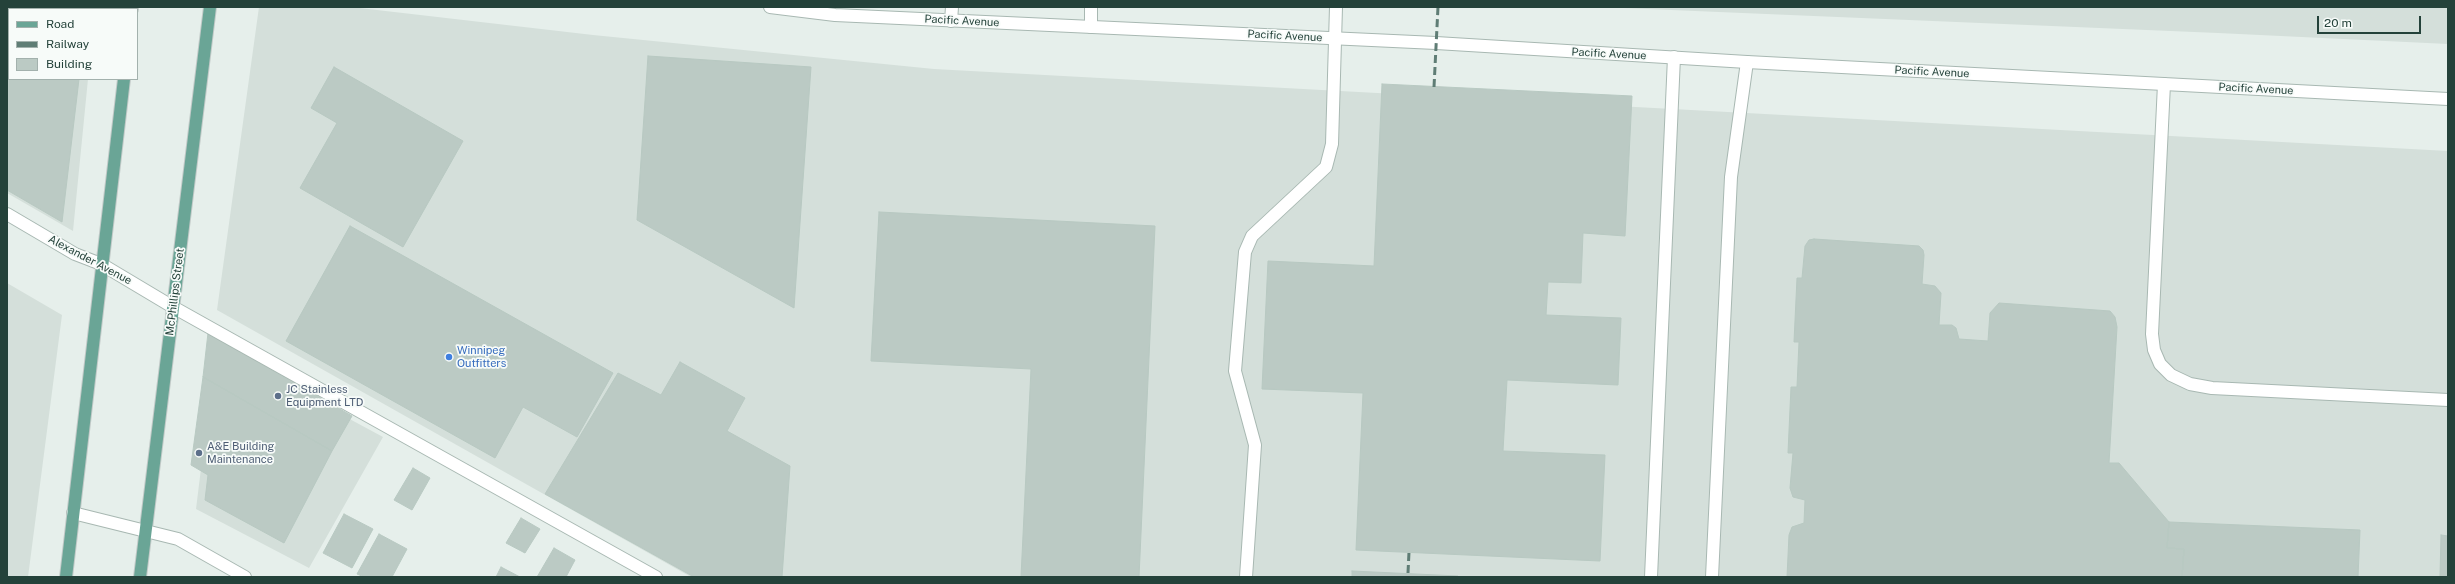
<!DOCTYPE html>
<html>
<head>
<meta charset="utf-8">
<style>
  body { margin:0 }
  #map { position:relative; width:2455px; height:584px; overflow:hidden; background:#e6efeb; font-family:"Public Sans",sans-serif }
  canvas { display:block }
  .frame { position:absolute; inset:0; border:8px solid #24423a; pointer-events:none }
  .legend { position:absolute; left:8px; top:8px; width:130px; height:72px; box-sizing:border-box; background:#f7fbf9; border:1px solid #a3b1ad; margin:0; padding:5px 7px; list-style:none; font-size:12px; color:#24423a }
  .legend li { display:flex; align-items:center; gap:8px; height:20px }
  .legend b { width:20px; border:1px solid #a3b1ad }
  .scale { position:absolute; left:2317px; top:16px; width:104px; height:18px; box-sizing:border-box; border:2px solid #24423a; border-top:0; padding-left:5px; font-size:12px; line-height:14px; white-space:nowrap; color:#24423a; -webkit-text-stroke:3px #f7fbf9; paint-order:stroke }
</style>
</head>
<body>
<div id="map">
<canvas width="2455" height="584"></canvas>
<div class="frame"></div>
<ul class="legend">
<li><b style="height:5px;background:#6aa596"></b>Road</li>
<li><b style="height:5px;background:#5f7d75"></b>Railway</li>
<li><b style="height:11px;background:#bbcac4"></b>Building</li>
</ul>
<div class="scale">20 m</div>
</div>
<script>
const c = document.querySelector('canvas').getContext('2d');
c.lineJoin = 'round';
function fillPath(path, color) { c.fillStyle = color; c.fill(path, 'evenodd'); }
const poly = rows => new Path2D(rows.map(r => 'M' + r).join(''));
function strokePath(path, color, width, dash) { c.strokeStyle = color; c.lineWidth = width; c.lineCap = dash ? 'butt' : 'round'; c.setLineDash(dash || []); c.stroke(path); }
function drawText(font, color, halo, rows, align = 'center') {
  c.font = font + ' "Public Sans",sans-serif'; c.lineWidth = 3.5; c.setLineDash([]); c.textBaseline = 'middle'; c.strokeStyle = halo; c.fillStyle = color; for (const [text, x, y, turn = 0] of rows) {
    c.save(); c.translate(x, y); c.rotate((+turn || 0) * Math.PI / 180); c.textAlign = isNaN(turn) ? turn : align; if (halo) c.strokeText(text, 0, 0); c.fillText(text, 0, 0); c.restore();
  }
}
const built = poly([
  [7,7,95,7,95,9,9,9,9,79,88,79,73,231,7,193],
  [259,7,351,7,593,35,934,69,2448,151,2448,577,691,577,217,310],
  [1600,7,2448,7,2448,44,2218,33],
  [7,283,62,315,28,577,7,577],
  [216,347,383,437,309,568,196,509]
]);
const building = poly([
  [7,7,88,7,87,9,9,9,9,79,79,79,62,222,7,190,7,7],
  [648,56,811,67,794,308,637,220,648,56],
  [334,67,463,141,403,247,300,188,337,123,311,108,334,67],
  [1382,84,1632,96,1625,236,1583,233,1581,283,1548,282,1546,315,1621,318,1618,385,1507,380,1503,451,1605,455,1600,561,1356,550,1363,393,1262,389,1268,261,1374,266,1382,84],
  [879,212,1155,226,1139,577,1021,577,1031,369,871,361,879,212],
  [350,226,613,373,577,437,523,407,495,458,286,341,350,226],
  [1814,239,1919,246,1923,250,1924,255,1922,284,1935,286,1941,293,1939,325,1952,325,1956,328,1959,339,1988,341,1990,313,1999,303,2110,311,2115,317,2117,327,2109,463,2119,463,2169,522,2167,548,2184,549,2182,577,1787,577,1789,535,1792,527,1804,523,1805,500,1793,497,1790,488,1793,453,1788,453,1791,387,1797,387,1799,342,1794,342,1797,278,1802,278,1805,246,1809,240,1814,239],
  [208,333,352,416,332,451,203,377,208,333],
  [680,362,745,398,727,431,790,466,782,577,694,577,545,494,618,373,661,395,680,362],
  [203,377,332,451,284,543,205,500,208,475,191,465,203,377],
  [413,468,430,478,412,510,394,500,413,468],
  [344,514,373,529,352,568,323,553,344,514],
  [521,518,540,529,525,553,506,543,521,518],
  [2169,522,2360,530,2358,577,2182,577,2184,549,2167,548,2169,522],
  [379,534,407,549,392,577,364,577,357,574,379,534],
  [2441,535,2448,536,2448,577,2440,577,2441,535],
  [554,548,575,560,566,577,537,577,554,548],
  [501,567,520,577,496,577,501,567],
  [1352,571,1458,576,1458,577,1352,577,1352,571]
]);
const lane = poly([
  [951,21,952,7],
  [1091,27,1091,7],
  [2164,84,2152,334,2154,350,2160,364,2171,375,2190,384,2212,388,2448,400],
  [173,307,656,577],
  [1246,577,1255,445,1235,371,1245,252,1252,236,1326,167,1332,144,1336,7],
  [1651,577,1674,57],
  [1712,577,1731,177,1747,62]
]);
const street = poly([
  [770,7,835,15,1436,43,1747,62,2448,99],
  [7,214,75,254,101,264,173,307],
  [73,513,178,539,245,577]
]);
const primary = poly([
  [132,9,132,7],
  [66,577,124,79],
  [140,577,210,7]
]);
const rail = poly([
  [1434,87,1438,7],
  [1408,573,1409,552]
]);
const markers = [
  [449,357,4,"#3f7fe0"],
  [278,396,4,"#5c6f8a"],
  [199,453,4,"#5c6f8a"]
];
const streetNames = [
  ["Pacific Avenue",962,21,3],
  ["Pacific Avenue",1285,36,3],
  ["Pacific Avenue",1609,54,3],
  ["Pacific Avenue",1932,72,3],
  ["Pacific Avenue",2256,89,3],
  ["Alexander Avenue",90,260,28],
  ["McPhillips Street",175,292,-83]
];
const shopNames = [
  ["Winnipeg",457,351],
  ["Outfitters",457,364]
];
const serviceNames = [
  ["JC Stainless",286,390],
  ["Equipment LTD",286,403],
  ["A&E Building",207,447],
  ["Maintenance",207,460]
];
fillPath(built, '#d4dfda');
fillPath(building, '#bbcac4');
strokePath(building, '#b8c9c2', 1);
strokePath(lane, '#a8b8b2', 14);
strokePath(street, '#a8b8b2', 14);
strokePath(primary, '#c2cac8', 14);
strokePath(lane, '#fff', 12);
strokePath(street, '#fff', 12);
strokePath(primary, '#6aa596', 12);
strokePath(rail, '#5f7d75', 3, [8, 4]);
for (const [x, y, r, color] of markers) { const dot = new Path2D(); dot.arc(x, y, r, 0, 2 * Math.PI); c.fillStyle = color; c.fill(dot); strokePath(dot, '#f7fbf9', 1.5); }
drawText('11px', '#24423a', '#f7fbf9', streetNames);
drawText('11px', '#366cbe', '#f7fbf9', shopNames, 'left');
drawText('11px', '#4e5e75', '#f7fbf9', serviceNames, 'left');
</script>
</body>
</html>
